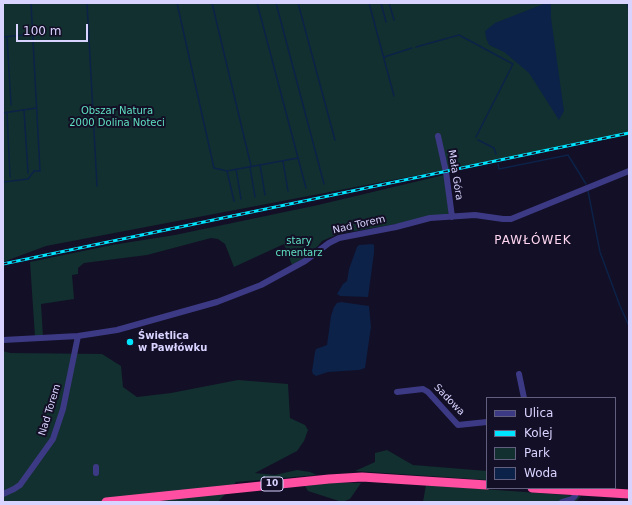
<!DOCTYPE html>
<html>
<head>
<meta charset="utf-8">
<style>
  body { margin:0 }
  #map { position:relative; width:632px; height:505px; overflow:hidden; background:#130f26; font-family:"DejaVu Sans",sans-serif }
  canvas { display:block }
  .frame { position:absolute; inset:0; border:4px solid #d9d4ff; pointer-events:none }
  .legend { position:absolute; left:486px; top:397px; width:130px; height:92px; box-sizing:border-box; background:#130f26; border:1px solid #625e7d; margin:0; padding:5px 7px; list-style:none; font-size:12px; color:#d9d4ff }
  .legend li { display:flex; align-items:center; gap:8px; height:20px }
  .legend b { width:20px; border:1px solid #625e7d }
  .scale { position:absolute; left:16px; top:24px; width:72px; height:18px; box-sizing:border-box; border:2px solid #d9d4ff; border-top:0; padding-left:5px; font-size:12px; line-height:14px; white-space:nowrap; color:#d9d4ff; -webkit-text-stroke:3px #130f26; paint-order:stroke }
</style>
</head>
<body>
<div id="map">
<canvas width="632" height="505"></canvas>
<div class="frame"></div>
<ul class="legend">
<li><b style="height:5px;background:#3d3a85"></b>Ulica</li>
<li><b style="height:5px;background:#00e5ff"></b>Kolej</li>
<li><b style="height:11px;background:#12302f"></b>Park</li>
<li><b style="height:11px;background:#0c2248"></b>Woda</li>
</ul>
<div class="scale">100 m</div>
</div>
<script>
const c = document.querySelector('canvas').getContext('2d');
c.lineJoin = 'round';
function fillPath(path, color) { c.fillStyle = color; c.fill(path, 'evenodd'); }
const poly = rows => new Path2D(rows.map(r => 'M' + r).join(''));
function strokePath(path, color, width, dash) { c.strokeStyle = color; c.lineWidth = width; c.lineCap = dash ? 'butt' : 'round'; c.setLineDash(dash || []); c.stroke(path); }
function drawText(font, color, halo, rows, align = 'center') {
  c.font = font + ' "DejaVu Sans",sans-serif'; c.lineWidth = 4; c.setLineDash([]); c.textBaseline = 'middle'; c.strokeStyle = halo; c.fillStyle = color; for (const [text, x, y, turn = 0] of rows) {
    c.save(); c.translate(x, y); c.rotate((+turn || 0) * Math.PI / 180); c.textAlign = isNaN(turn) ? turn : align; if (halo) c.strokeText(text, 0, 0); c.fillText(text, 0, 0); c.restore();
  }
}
const green = poly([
  [3,3,629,3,629,135,46,246,3,262],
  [444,175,449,215,338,234,322,241,318,246,304,258,292,265,284,244,234,267,225,244,218,239,211,238,147,255,84,263,78,268,78,274,72,275,74,299,41,304,43,337,35,337,30,262,112,245,175,235,318,205],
  [3,351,10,353,102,354,121,366,123,387,137,397,171,393,238,380,288,384,290,418,305,425,308,430,304,441,297,451,255,473,275,475,297,470,310,472,317,475,236,482,218,502,3,502],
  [387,450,413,465,487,471,487,480,355,471,375,462,375,453],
  [327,483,361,483,350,499,342,502,308,491,305,486],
  [426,485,581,496,576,502,423,502]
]);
const water = poly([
  [546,3,551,3,551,18,564,111,559,120,529,73,504,52,489,45,486,38,485,31,495,23],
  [372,244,374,245,374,253,368,297,340,296,337,294,343,284,347,281,349,269,357,247,359,245],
  [341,302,369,306,371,327,365,368,359,370,328,372,316,376,313,374,312,371,315,352,316,349,327,345,331,316,334,307,337,303]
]);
const stream = poly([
  [87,3,97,186],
  [177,3,214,168,227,171,298,158],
  [212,3,251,166],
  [257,3,306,188],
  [276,3,324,184],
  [298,3,335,140],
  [369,3,394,96],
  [381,3,386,22],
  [389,3,394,20],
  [627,3,629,10],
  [3,37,33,34],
  [7,37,11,105],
  [416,47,459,35,513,64,476,137],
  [384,57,412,48],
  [24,110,28,173],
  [7,112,10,177],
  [3,113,36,108],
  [478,140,494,148,496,154],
  [283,161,288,191],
  [498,164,499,169,568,155,586,184],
  [260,165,265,195],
  [250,167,255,197],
  [236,169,241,199],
  [227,171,234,201],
  [3,182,28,179,34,171,40,171,31,3],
  [588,191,600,252,620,306,629,326]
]);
const minor = poly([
  [438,136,446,172,452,217],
  [3,340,78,336,117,330,217,302,261,285,305,261,329,243,339,238,396,227,430,218,475,215,503,219,511,219,629,171],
  [519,374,524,398],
  [397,392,423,389,428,392,458,425,487,422],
  [96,467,96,473],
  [3,494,14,489,20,485,53,439,63,409,78,336],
  [562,502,572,499,575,496,576,491]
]);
const highway = poly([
  [532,488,629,494],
  [106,502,329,479,362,477,487,485]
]);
const rail = poly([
  [3,264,629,133]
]);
const markers = [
  [130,342,4,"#00e5ff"]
];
const shields = [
  [272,484,22]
];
const shieldNames = [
  ["10",272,484]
];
const parkNames = [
  ["Obszar Natura",117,111],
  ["2000 Dolina Noteci",117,123],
  ["stary",299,241],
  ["cmentarz",299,253]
];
const streetNames = [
  ["Mała Góra",455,175,81],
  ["Nad Torem",359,225,-13],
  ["Sadowa",449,400,46],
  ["Nad Torem",50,410,-73]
];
const poiNames = [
  ["Świetlica",138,336],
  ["w Pawłówku",138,348]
];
const quarterNames = [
  ["PAWŁÓWEK",533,241]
];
fillPath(green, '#12302f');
fillPath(water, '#0c2248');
strokePath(stream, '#0c2248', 1.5);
strokePath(minor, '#3d3a85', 6);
strokePath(highway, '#ff4fa3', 9);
strokePath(rail, '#00e5ff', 3);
strokePath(rail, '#130f26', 1.5, [4.5]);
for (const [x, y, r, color] of markers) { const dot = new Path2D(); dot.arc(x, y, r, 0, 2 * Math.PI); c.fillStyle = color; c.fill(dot); strokePath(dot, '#130f26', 1.5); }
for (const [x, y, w] of shields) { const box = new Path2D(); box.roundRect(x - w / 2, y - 7, w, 14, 3); c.fillStyle = '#130f26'; c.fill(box); strokePath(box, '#d9d4ff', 1); }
drawText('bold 9px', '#d9d4ff', null, shieldNames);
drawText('10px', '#5fe0c0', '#130f26', parkNames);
drawText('10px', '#d9d4ff', '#130f26', streetNames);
drawText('bold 10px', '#d9d4ff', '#130f26', poiNames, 'left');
c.letterSpacing = '1px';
drawText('12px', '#ffd6f0', '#130f26', quarterNames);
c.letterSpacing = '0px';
</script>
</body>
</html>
